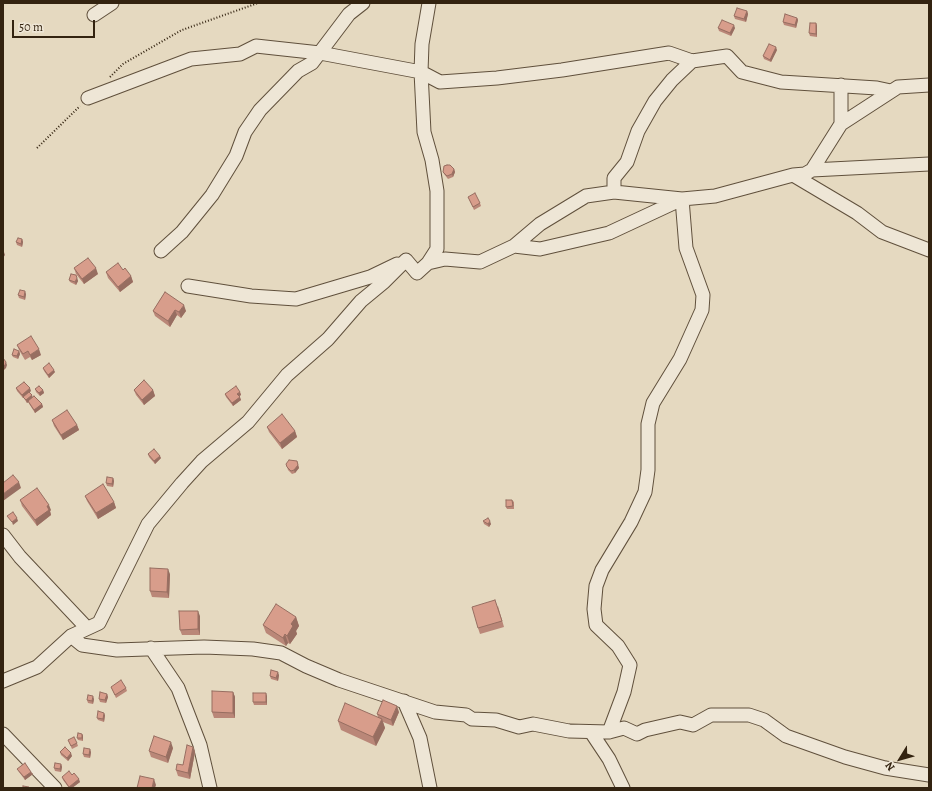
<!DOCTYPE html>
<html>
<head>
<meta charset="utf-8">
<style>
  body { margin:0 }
  #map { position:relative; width:932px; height:791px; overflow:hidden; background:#e5d9c0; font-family:Alegreya,serif }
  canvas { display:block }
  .frame { position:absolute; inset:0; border:4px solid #332310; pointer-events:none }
  .north { position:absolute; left:880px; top:739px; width:40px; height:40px; -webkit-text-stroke:3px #eee6d6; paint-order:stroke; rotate:233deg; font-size:11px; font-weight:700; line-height:16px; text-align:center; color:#332310 }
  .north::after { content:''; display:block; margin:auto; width:14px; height:18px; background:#332310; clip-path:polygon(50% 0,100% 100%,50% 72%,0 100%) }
  .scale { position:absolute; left:12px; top:20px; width:83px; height:18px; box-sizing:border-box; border:2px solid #332310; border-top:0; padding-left:5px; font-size:12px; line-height:14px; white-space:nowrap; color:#332310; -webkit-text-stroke:3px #eee6d6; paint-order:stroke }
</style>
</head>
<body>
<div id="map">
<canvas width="932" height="791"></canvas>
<div class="frame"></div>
<div class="north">N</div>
<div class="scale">50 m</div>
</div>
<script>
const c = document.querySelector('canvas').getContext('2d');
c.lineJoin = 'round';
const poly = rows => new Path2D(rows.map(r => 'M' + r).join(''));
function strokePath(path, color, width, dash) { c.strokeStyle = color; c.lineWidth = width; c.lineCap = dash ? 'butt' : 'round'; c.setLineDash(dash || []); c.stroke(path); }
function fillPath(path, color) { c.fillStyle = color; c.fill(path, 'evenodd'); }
const path = poly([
  [110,77,123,64,182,30,258,3],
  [37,148,80,106]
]);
const street = poly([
  [94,15,112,3],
  [88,98,191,59,240,54,256,46,320,53,421,72,440,82,497,78,562,70,669,53,692,61],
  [841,124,841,85],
  [812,170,841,124,898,87,929,85],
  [793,175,857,213,882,232,929,250],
  [614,192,614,178,627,162,638,131,655,101,672,80,692,61,727,56,742,72,781,82,877,88,891,91],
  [514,246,540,249,609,233,682,199,686,248,703,295,702,310,680,359,653,403,648,424,648,470,645,492,631,522,602,570,596,586,594,609,596,625,618,646,630,665,624,692,609,732],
  [161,251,182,232,212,195,236,156,245,132,260,110,298,71,312,63,349,14,363,3],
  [428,263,437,249,437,191,432,160,424,132,421,72,422,44,429,3],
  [188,286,251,296,296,299,370,277,397,264],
  [3,535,20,557,87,628],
  [71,636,82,645,117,650,204,647,253,649,281,653,306,666,339,680,435,712,466,715,472,719,496,720,519,727,533,724,569,731,609,732,624,728,637,734,645,730,680,722,693,725,711,715,749,715,764,720,786,736,845,757,885,768,929,775],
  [151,648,178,688,200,745,210,788],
  [3,681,37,667,71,636,99,623,148,524,182,483,202,461,248,422,287,375,328,339,361,301,384,282,406,260,417,273,428,263,445,259,480,262,514,246,540,224,586,196,614,192,682,199,715,196,793,175,805,174,812,170,929,164],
  [404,701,420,738,430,788],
  [591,732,609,759,623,788],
  [3,734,55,788]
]);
const wall = poly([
  [747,11,748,14,746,22,735,19,734,16],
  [797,18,798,20,796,28,784,25,783,22],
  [816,23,817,26,817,37,810,36,809,33],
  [718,28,735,28,731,36,719,31],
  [777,50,771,62,764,59,763,56],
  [454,169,455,172,453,177,448,179,444,174,443,172],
  [468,197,480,203,481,206,474,210],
  [22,239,23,242,22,247,17,245,16,242],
  [74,268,98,274,84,284,76,274],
  [123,270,131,276,133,282,120,292,108,278,106,272],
  [76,275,78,281,76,285,70,282,69,280],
  [165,292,186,311,181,318,177,315,170,327,155,316,153,311],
  [26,294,25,300,19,298,18,295],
  [17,345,41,355,32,360,30,357,25,360,19,350],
  [19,351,20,354,18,359,13,357,12,355],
  [43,368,55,372,49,378,44,371],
  [16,388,31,391,29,392,32,398,42,404,43,407,35,413,28,402,27,403,23,397,23,398,17,391],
  [35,389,43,390,44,393,40,396,36,392],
  [134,390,153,390,155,396,144,405,136,395],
  [240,392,241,395,239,396,241,400,233,406,226,397,225,394],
  [52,420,77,425,79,430,63,440,54,426],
  [267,427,295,431,297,437,282,449,269,432],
  [148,454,161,458,155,464,149,457],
  [297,461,299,468,295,473,292,474,288,470,287,467],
  [113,478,114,481,113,487,107,486,106,483],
  [85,496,114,502,116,508,98,519,87,501],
  [20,500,51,510,50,511,51,515,37,526,22,506],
  [512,500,514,502,514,509,507,509,506,507],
  [483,521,491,524,489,527,484,524],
  [170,574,169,598,152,597,150,591],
  [498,606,504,627,480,634,478,628],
  [200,616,200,635,182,635,180,630],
  [296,617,299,626,296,631,297,634,290,644,288,643,286,646,266,633,263,625],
  [279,675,278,681,271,679,270,676],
  [111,687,126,688,127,691,116,698],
  [233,692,235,697,235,718,214,718,212,712],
  [107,694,108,697,106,703,100,702,99,699],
  [267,696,267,705,254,705,253,702],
  [94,699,93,704,88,703,87,700],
  [399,712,393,726,383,722,385,728,376,746,341,730,338,721,378,717,377,714],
  [105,715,104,722,98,720,97,718],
  [82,734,83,736,83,741,78,740,77,738],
  [68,740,77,743,78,746,72,749],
  [193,747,195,752,190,779,178,776,176,770,183,765],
  [173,748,168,763,151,757,149,751],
  [60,752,72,756,68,761,61,755],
  [91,752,90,758,84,757,83,754],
  [61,764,62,767,61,772,55,771,54,768],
  [17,769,31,772,33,774,25,780,19,772],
  [72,775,80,782,72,788,69,788,63,780,62,777]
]);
const shadedWall = poly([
  [747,11,748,14,746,22,744,19],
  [797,18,798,20,796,28,795,25],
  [816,23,817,26,817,37,816,34],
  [734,25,735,28,731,36,730,33],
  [776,47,777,50,771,62,770,60],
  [454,169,455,172,453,177,452,174],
  [22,239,23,242,22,247,21,244],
  [3,249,5,255,3,258],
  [96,268,98,274,84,284,82,279],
  [131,276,133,282,120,292,118,287],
  [77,278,78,281,76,285,75,282],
  [25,291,26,294,25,300,24,297],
  [184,305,186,311,181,318,179,312],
  [175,310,177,315,170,327,168,321],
  [39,349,41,355,32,360,30,355],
  [19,351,20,354,18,359,17,356],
  [6,362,7,365,6,368,4,370,3,367],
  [54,370,55,372,49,378,48,375],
  [30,388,31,391,23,398,22,395],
  [43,390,44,393,40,396,39,393],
  [153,390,155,396,144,405,142,400],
  [240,392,241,395,238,397,237,394],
  [32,395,33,398,27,403,26,400],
  [240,397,241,400,233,406,232,403],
  [42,404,43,407,35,413,34,410],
  [77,425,79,430,63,440,61,435],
  [295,431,297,437,282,449,280,443],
  [160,456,161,458,155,464,154,461],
  [298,465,299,468,295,473,294,470],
  [113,478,114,481,113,487,112,484],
  [19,482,21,488,3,501,3,494],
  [114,502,116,508,98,519,96,513],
  [49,505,51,510,50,511,51,515,37,526,35,520,47,506],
  [17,518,18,521,13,525,12,522],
  [490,521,491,524,489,527,488,524],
  [168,569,170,574,169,598,167,592],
  [198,611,200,616,200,635,198,629],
  [296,617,299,626,296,631,297,634,290,644,287,636,291,624],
  [285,634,288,643,286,646,283,638],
  [278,672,279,675,278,681,276,678],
  [233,692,235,697,235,718,233,713],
  [266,693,267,696,267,705,266,702],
  [107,694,108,697,106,703,105,700],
  [93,696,94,699,93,704,92,701],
  [397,706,399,712,393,726,391,720],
  [104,713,105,715,104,722,103,719],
  [382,719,385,728,376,746,373,737],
  [82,734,83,736,83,741,82,738],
  [171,742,173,748,168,763,166,757],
  [193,747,195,752,190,779,188,773],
  [90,749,91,752,90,758,89,755],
  [71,753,72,756,68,761,67,758],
  [61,764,62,767,61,772,60,769],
  [31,772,33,774,25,780,24,777],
  [79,779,80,782,72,788,70,788,69,787],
  [154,779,156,785,155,788,152,788]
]);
const building = poly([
  [737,8,747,11,744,19,734,16,737,8],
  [785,14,797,18,795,25,783,22,785,14],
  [722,20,734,25,730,33,718,28,722,20],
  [810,23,816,23,816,34,809,33,810,23],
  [769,44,776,47,770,60,763,56,769,44],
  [447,165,450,165,454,169,452,174,447,176,443,172,444,166,447,165],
  [475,193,480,203,473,207,468,197,475,193],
  [18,238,22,239,21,244,16,242,18,238],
  [88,258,96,268,82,279,74,268,88,258],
  [118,263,123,270,125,268,131,276,118,287,106,272,118,263],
  [71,274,76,275,77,278,75,282,69,280,71,274],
  [20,290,25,291,24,297,18,295,20,290],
  [165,292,184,305,179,312,175,310,168,321,153,311,165,292],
  [31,336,39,349,30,355,28,351,23,354,17,345,31,336],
  [14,349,19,351,17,356,12,355,14,349],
  [3,358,6,362,5,365,3,367,3,358],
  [49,363,54,370,48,375,43,368,49,363],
  [144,380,153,390,142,400,134,390,144,380],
  [24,382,30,388,22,395,16,388,24,382],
  [39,386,43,390,39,393,35,389,39,386],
  [236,386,240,392,237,394,240,397,232,403,225,394,236,386],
  [29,392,32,395,26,400,23,397,29,392],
  [34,396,42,404,34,410,28,401,34,396],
  [67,410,77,425,61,435,52,420,67,410],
  [282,414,295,431,280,443,267,427,282,414],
  [154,449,160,456,154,461,148,454,154,449],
  [289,460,297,461,298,465,294,470,291,471,287,467,286,464,289,460],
  [13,475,19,482,3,494,3,483,13,475],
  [107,477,113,478,112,484,106,483,107,477],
  [103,484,114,502,96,513,85,496,103,484],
  [37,488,49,505,47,506,49,510,35,520,20,500,37,488],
  [506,500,512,500,513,506,506,507,506,500],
  [13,512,17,518,12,522,7,516,13,512],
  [488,518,490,521,488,524,483,521,488,518],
  [150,568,168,569,167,592,150,591,150,568],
  [495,600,502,621,478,628,472,607,495,600],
  [276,604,296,617,291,624,293,626,287,636,285,634,283,638,263,625,276,604],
  [179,611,198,611,198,629,180,630,179,611],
  [271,670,278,672,276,678,270,676,271,670],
  [121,680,126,688,115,695,111,687,121,680],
  [212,691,233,692,233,713,212,712,212,691],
  [100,692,107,694,105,700,99,699,100,692],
  [253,693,266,693,266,702,253,702,253,693],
  [88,695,93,696,92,701,87,700,88,695],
  [383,700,397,706,391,720,377,714,383,700],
  [345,703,382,719,373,737,338,721,345,703],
  [98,711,104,713,103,719,97,718,98,711],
  [78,733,82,734,82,738,77,738,78,733],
  [154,736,171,742,166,757,149,751,154,736],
  [74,737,77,743,71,746,68,740,74,737],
  [187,745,193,747,188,773,176,770,177,764,183,765,187,745],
  [65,747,71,753,67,758,60,752,65,747],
  [84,748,90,749,89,755,83,754,84,748],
  [25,763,31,772,24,777,17,769,25,763],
  [55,763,61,764,60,769,54,768,55,763],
  [69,771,72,775,74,773,79,779,69,787,62,777,69,771],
  [140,776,154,779,152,788,137,788,140,776],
  [23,786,29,787,29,788,23,788,23,786]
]);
strokePath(street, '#60503c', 15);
strokePath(path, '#332310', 2, [1, 2]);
strokePath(street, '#eee6d6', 13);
fillPath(wall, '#ba8778');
fillPath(shadedWall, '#976e61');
fillPath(building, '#d89d8b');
strokePath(building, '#976e61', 1);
</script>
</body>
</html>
